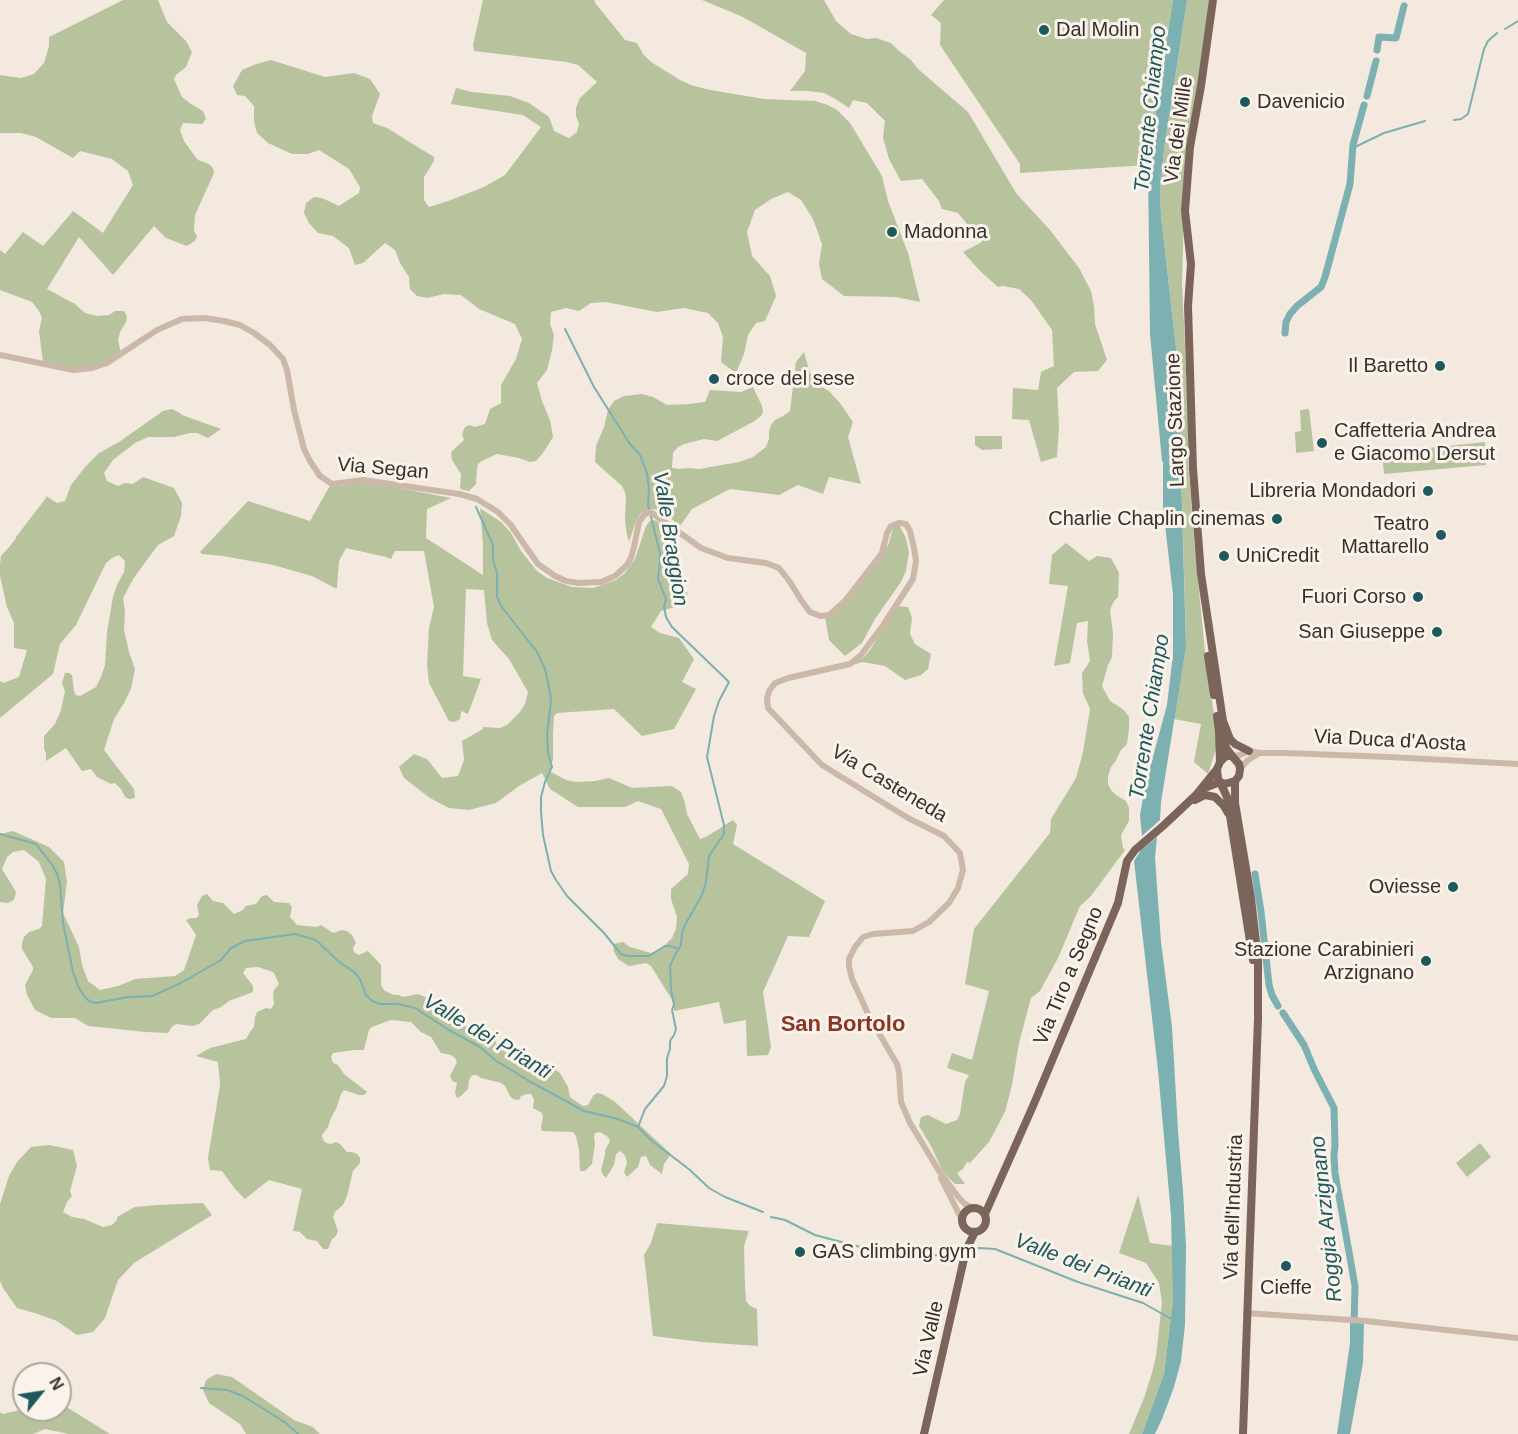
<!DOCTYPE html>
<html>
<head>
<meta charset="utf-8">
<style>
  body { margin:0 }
  #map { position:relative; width:1518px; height:1434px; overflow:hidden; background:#f3e9de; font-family:Arial,sans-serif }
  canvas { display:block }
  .north { position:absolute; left:12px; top:1362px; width:60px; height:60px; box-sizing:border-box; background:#faf3eb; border:2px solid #ada49d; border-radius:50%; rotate:60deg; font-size:16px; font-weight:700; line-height:24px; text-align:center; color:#392e29 }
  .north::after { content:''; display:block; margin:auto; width:21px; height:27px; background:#1d595c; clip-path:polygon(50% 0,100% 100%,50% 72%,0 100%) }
</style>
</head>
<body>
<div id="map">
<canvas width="1518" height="1434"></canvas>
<div class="north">N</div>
</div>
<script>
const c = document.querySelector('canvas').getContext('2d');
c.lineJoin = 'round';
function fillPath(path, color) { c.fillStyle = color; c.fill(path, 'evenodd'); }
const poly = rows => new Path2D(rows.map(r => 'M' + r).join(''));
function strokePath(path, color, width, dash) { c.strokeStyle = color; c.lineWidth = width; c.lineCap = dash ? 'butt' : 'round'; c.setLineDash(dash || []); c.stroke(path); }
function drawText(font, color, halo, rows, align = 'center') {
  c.font = font + ' Arial,sans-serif'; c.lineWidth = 6; c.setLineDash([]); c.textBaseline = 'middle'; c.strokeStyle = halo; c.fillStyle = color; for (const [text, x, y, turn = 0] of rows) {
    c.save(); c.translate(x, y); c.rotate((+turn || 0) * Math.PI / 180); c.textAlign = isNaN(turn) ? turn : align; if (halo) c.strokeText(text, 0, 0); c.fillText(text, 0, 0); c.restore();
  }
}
const green = poly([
  [123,0,158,0,167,22,186,41,192,52,186,67,176,75,174,79,182,97,191,104,203,111,206,119,202,124,183,123,180,130,184,141,194,155,198,160,209,164,213,168,214,173,195,215,194,231,197,236,195,241,187,246,166,238,154,226,113,275,79,237,47,289,75,304,85,313,97,316,109,315,115,311,124,311,127,316,126,322,120,332,118,340,122,357,103,366,74,370,43,362,39,331,42,318,39,311,32,302,0,290,0,250,5,254,23,232,43,246,73,211,103,233,133,185,128,171,112,159,80,151,73,158,36,137,21,133,0,133,0,75,21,78,34,74,44,63,49,46,49,37],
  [483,0,594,0,596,4,625,40,637,43,643,54,651,62,680,80,691,85,710,90,764,99,815,101,828,105,837,110,850,123,882,176,888,201,908,253,920,302,896,297,844,296,822,279,819,264,822,244,813,219,801,200,788,192,771,199,755,210,747,232,752,256,770,276,776,296,765,321,756,323,748,335,744,354,736,373,721,362,723,337,718,323,708,313,684,308,657,312,606,302,591,303,579,311,566,308,551,312,550,324,554,335,552,350,547,370,537,383,542,401,550,420,553,437,543,453,536,461,530,462,519,458,497,454,482,461,478,464,477,469,476,484,469,491,460,489,461,474,452,460,451,452,464,440,462,434,465,427,470,425,475,427,485,424,490,409,501,403,501,385,516,359,522,339,515,324,479,309,461,295,444,294,427,298,417,296,410,289,409,277,400,263,395,250,385,243,363,263,355,265,349,248,333,236,318,233,309,223,304,213,306,203,314,197,322,198,339,206,359,193,360,187,349,169,319,150,308,154,292,154,268,143,257,133,254,122,254,106,245,96,237,95,233,86,242,70,256,64,271,60,325,77,354,73,370,79,380,94,372,116,373,123,387,128,434,157,434,161,424,177,424,200,429,207,448,201,484,187,505,175,541,127,523,115,451,104,456,88,472,92,510,96,529,103,549,117,554,131,569,138,577,132,579,124,576,116,576,108,580,98,597,82,578,65,567,62,474,51,473,45],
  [702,0,824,0,836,21,851,34,867,39,876,38,891,43,899,51,911,60,918,69,968,112,1016,193,1050,230,1079,268,1091,291,1094,306,1095,324,1107,360,1098,371,1074,372,1057,388,1059,426,1057,457,1041,462,1029,420,1012,419,1013,388,1038,390,1041,372,1054,366,1052,330,1031,300,1019,289,1003,286,998,287,981,272,963,252,982,242,958,213,942,209,939,201,922,179,901,181,889,159,883,138,885,121,867,103,853,100,849,108,832,97,824,93,808,91,790,91,805,71,806,53,743,17],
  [944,0,1173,0,1148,165,1020,173,1020,164,940,45,941,23,931,15],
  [1187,0,1213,0,1184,212,1182,283,1188,410,1188,461,1194,539,1205,652,1218,743,1208,774,1194,762,1201,724,1174,719,1186,647,1185,604,1178,366,1161,216,1160,192,1164,149],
  [804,352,810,373,818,385,829,391,840,403,853,422,848,437,861,484,829,477,823,494,798,485,779,495,730,489,692,509,680,526,661,510,650,509,641,513,636,521,629,542,627,535,625,520,626,497,625,492,622,486,595,462,596,446,604,427,608,410,614,401,624,396,642,394,653,397,667,405,689,404,705,402,710,390,741,392,753,387,762,406,763,412,761,416,753,422,717,441,704,439,684,444,678,447,673,453,672,468,680,469,689,468,699,469,739,462,753,457,766,447,769,439,769,432,771,425,775,420,783,416,790,411,796,362],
  [172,409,180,413,182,415,221,429,208,438,197,433,190,433,174,437,148,437,144,439,135,443,113,460,104,473,107,481,118,486,125,483,133,484,143,477,174,488,182,503,181,516,174,536,158,545,133,579,123,598,125,612,124,630,129,652,135,669,131,689,124,703,114,719,104,750,134,789,135,798,129,799,125,797,121,789,115,783,111,784,97,777,91,769,82,771,66,748,46,761,46,754,44,748,44,736,55,724,61,710,65,691,62,683,65,673,69,673,72,675,74,691,76,695,80,696,96,687,101,677,105,665,107,632,113,597,117,585,124,572,125,561,119,555,112,558,106,563,76,625,60,644,53,674,0,718,0,681,3,683,19,677,27,650,14,648,14,623,7,607,0,576,0,564,1,556,10,546,16,538,16,537,46,498,46,496,57,503,65,501,71,485,86,466,99,453,119,442,163,411],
  [1309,409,1314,451,1296,453,1295,432,1301,431,1300,410],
  [975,436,1002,436,1002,449,982,450,975,445],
  [1485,442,1486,465,1384,474,1382,453],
  [332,482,340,486,355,483,365,483,388,486,451,498,427,509,426,538,483,575,483,544,480,508,501,522,511,533,521,551,537,571,547,578,572,587,593,588,616,580,625,573,635,559,646,526,649,522,652,520,657,521,674,536,670,547,671,569,680,578,688,595,675,607,661,611,651,627,660,633,679,638,694,659,682,682,696,689,674,729,642,736,614,709,557,713,554,716,553,735,553,760,551,763,551,772,566,780,576,782,595,781,609,778,632,788,672,786,681,792,685,803,687,814,700,839,706,837,733,820,737,825,733,844,825,901,809,937,788,936,763,992,771,1047,768,1055,747,1056,746,1020,724,1024,719,1002,674,1011,674,1003,651,966,646,963,629,966,619,960,614,952,613,944,623,942,630,947,651,953,662,948,672,938,676,929,677,917,671,899,671,889,688,874,689,864,661,809,638,801,625,807,578,807,550,789,542,773,519,786,496,803,469,810,449,808,430,798,404,778,399,767,414,754,427,759,442,778,458,776,464,760,462,741,483,729,483,727,500,728,507,725,520,712,525,704,528,692,509,659,492,640,487,623,484,590,466,589,463,676,481,679,468,714,461,711,460,719,454,722,449,721,429,683,427,664,429,628,434,607,424,551,395,551,391,559,386,557,346,548,339,561,337,588,335,588,312,576,273,565,223,556,202,554,200,552,248,501,310,521],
  [899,525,906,538,909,552,906,571,901,582,875,619,862,643,845,656,829,640,825,617,880,560,889,543,893,528],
  [1066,543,1089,561,1097,556,1111,558,1119,573,1118,597,1114,601,1110,610,1113,634,1112,657,1108,665,1102,686,1110,701,1124,710,1129,717,1129,729,1127,744,1121,750,1115,762,1111,767,1108,776,1108,784,1111,790,1116,795,1126,801,1129,808,1129,821,1121,835,1123,848,1125,850,1091,896,1080,906,1058,958,1040,991,1031,998,1019,1043,1012,1085,1005,1112,989,1142,970,1163,967,1162,963,1169,957,1173,965,1184,955,1184,943,1172,931,1146,919,1126,921,1117,928,1115,946,1124,957,1120,960,1114,965,1082,969,1075,947,1068,952,1053,972,1060,989,991,965,984,974,929,1050,833,1051,819,1076,778,1083,752,1090,709,1083,693,1082,673,1090,661,1087,641,1088,621,1077,623,1070,663,1054,666,1068,586,1049,584,1052,555],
  [897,606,908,607,912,618,910,634,915,644,931,654,928,669,921,675,905,680,885,666,863,662,852,665,864,657,870,650],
  [13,831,49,847,64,862,67,882,63,913,79,947,82,965,88,981,100,990,118,986,135,979,175,976,184,970,196,935,186,920,191,918,196,918,199,915,197,905,202,896,207,894,213,901,223,903,234,914,243,910,246,906,256,904,262,896,267,895,274,902,289,903,292,907,290,917,297,925,316,927,321,925,333,933,342,930,347,931,352,935,356,943,353,948,354,952,359,955,368,951,381,965,381,985,384,990,389,993,394,995,399,995,403,997,418,994,428,998,432,1001,447,1006,450,1009,457,1024,461,1026,471,1026,487,1031,495,1038,498,1048,503,1050,512,1048,517,1049,525,1055,535,1067,539,1070,552,1071,556,1070,560,1073,568,1087,570,1097,583,1106,588,1105,593,1096,597,1093,602,1094,614,1101,671,1154,664,1164,662,1174,650,1165,646,1156,641,1157,638,1167,627,1177,624,1172,627,1163,626,1158,624,1154,619,1151,616,1155,614,1165,606,1178,603,1175,601,1170,605,1155,605,1150,610,1141,608,1137,600,1132,595,1133,594,1138,595,1144,592,1164,585,1171,580,1171,579,1150,576,1136,573,1132,542,1131,541,1127,543,1117,542,1113,533,1108,534,1099,531,1094,526,1094,521,1096,519,1100,513,1099,510,1096,505,1086,501,1083,481,1078,477,1075,472,1075,469,1080,468,1089,461,1096,457,1098,455,1093,457,1083,452,1081,450,1076,457,1062,455,1058,451,1055,441,1053,431,1037,421,1032,411,1022,391,1020,372,1027,369,1030,364,1050,354,1050,333,1053,331,1057,333,1063,338,1065,344,1074,367,1092,364,1095,359,1095,344,1090,341,1094,336,1109,331,1118,328,1127,322,1135,323,1140,326,1143,331,1144,336,1142,340,1144,347,1152,352,1152,357,1154,360,1158,360,1163,353,1171,347,1196,343,1205,335,1212,333,1217,338,1231,336,1236,332,1239,328,1249,323,1249,317,1241,307,1239,300,1232,293,1231,302,1189,269,1180,245,1199,235,1189,222,1171,210,1170,208,1158,220,1085,218,1062,196,1056,210,1048,246,1039,250,1032,254,1027,255,1017,257,1012,266,1008,271,1009,274,1004,273,994,274,990,279,984,275,975,273,972,258,967,246,968,243,973,253,986,253,992,229,1001,221,1007,213,1010,199,1024,193,1026,176,1024,172,1027,168,1033,146,1032,88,1026,75,1018,51,1018,35,1010,27,995,25,985,33,970,33,967,22,949,22,943,24,937,29,932,39,929,42,926,46,879,39,862,24,850,13,852,7,857,2,869,16,892,14,900,8,903,0,902,0,834],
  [1480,1143,1491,1157,1467,1177,1456,1163],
  [49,1145,73,1150,77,1166,70,1191,72,1196,67,1202,63,1212,72,1217,84,1219,103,1227,112,1225,117,1220,117,1217,135,1207,157,1205,203,1203,212,1215,134,1263,118,1280,105,1318,93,1332,77,1335,57,1321,38,1314,17,1308,3,1288,0,1281,0,1204,9,1176,17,1162,31,1147],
  [1138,1195,1150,1243,1173,1246,1173,1300,1164,1374,1142,1434,1129,1434,1144,1398,1152,1373,1156,1356,1162,1302,1159,1283,1146,1263,1119,1253],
  [657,1223,749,1231,744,1246,745,1285,746,1301,750,1306,757,1309,758,1346,702,1342,653,1336,644,1255,651,1243],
  [216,1374,232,1377,294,1420,313,1427,320,1434,246,1434,240,1424,209,1403,203,1390,206,1380],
  [60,1403,110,1434,69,1434,45,1429,33,1434,0,1434,0,1412,3,1414,24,1409,24,1410,60,1410]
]);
const water = poly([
  [1173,0,1187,0,1164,149,1160,192,1161,216,1178,366,1186,647,1161,802,1160,820,1142,836,1140,815,1145,786,1167,705,1173,654,1173,595,1163,507,1163,462,1162,461,1150,334,1148,165],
  [1157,837,1155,858,1161,942,1172,1027,1178,1131,1183,1191,1186,1246,1185,1325,1181,1361,1174,1387,1162,1419,1155,1434,1142,1434,1164,1374,1173,1300,1171,1215,1158,1070,1134,861,1141,850],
  [1350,1319,1364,1320,1363,1363,1350,1434,1337,1434,1350,1343]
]);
const stream = poly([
  [1505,29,1518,21],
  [1454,120,1461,119,1468,114,1484,49,1488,41,1497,33],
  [1355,147,1384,133,1425,121],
  [565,329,594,387,630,444,640,455,647,473,649,489,648,505,660,553,660,562,658,579,666,599,664,607,666,617,672,627,729,682,719,701,714,716,707,757,724,825,724,834,709,856,706,882,702,895,685,925,682,933,681,945,675,955,670,966,671,989,674,1005,672,1010,676,1029,674,1035,670,1041,670,1049,667,1058,667,1076,664,1086,645,1109,638,1127],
  [476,507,493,545,493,560,497,573,497,597,501,606,537,652,545,669,550,692,551,701,547,734,548,752,552,767,545,782,541,797,541,812,543,835,551,871,556,880,567,896,604,933,621,954,627,956,649,956,665,946,669,946,679,949],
  [0,834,36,844,53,866,57,874,60,884,63,923,73,972,78,986,84,996,89,1001,96,1003,128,997,152,996,181,983,221,960,231,948,245,941,295,934,316,940,338,961,354,972,360,979,366,995,372,1001,380,1004,398,1004,415,1008,449,1030,480,1047,495,1060,529,1081,584,1111,618,1119,638,1127,652,1141,690,1170,709,1188,725,1197,763,1212],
  [771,1217,785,1220,815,1235,864,1248,921,1256,938,1255,962,1251],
  [968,1250,979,1248,995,1249,1078,1282,1143,1303,1173,1320],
  [201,1388,227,1390,243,1396,286,1423,298,1434]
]);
const canal = poly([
  [1377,50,1379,37,1396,38,1404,6],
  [1367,96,1376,61],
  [1285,333,1286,322,1290,314,1297,306,1321,287,1325,277,1350,184,1353,145,1364,105],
  [1255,874,1261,912,1269,985,1272,995,1278,1006],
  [1283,1013,1304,1045,1315,1071,1334,1108,1335,1145,1334,1156,1335,1173,1355,1286,1354,1326]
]);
const minor = poly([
  [0,355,73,370,92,368,107,363,157,330,182,319,204,318,224,321,240,325,254,333,270,345,283,359,287,370,294,410,304,449,310,461,320,476,332,484,363,480,459,494,477,499,498,512,510,524,538,564,555,576,566,581,578,583,601,582,615,576,627,565,631,558,634,547,639,522,644,515,648,512,652,513,701,548,728,558,766,563,779,568,790,582,801,600,810,612,820,616,829,615,845,601,882,553,887,533,891,526,899,523,906,524,910,531,914,548,916,561,913,579,884,624,861,655,850,664,788,678,775,683,769,691,767,698,768,708,822,765,908,818,944,836,960,853,963,870,958,888,949,903,929,922,913,931,873,934,863,937,855,947,849,959,849,966,852,979,870,1018,897,1064,899,1072,901,1102,910,1123,939,1171,959,1198,965,1204,973,1208],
  [1232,756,1240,755,1249,751,1260,753,1285,753,1389,757,1518,764],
  [1240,769,1248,760,1260,753],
  [941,1178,962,1220],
  [1246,1313,1366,1321,1518,1338]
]);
const major = poly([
  [1213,0,1201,86,1190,147,1185,211,1191,264,1188,306,1193,469,1201,574,1223,721,1230,739,1235,744,1249,751],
  [1208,656,1214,695],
  [1217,716,1219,731,1220,762],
  [1224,733,1226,748,1232,756],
  [1226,756,1232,756,1239,764,1240,769,1239,776,1235,781,1225,784,1220,782,1218,779,1217,769,1220,762,1226,756],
  [1235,781,1235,803,1251,898,1258,960,1258,1018,1243,1434],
  [1202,789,1220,782,1227,797,1253,960],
  [1195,800,1205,795,1215,797,1224,806,1228,813],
  '962 1220a12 12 0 1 1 24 0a12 12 0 1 1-24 0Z',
  [985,1214,1033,1106,1118,903,1127,861,1135,850,1163,826,1196,795,1217,769],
  [924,1434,966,1250,975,1232]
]);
const markers = [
  [1044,30,6,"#1d595c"],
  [1245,102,6,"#1d595c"],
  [892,232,6,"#1d595c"],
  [1440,366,6,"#1d595c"],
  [714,379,6,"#1d595c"],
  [1322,443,6,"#1d595c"],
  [1428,491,6,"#1d595c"],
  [1277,519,6,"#1d595c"],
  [1441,535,6,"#1d595c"],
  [1224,556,6,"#1d595c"],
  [1418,597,6,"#1d595c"],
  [1437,632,6,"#1d595c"],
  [1453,887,6,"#1d595c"],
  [1426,961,6,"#1d595c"],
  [800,1252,6,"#1d595c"],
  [1286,1266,6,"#1d595c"]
];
const poiNames = [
  ["Dal Molin",1056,30,"left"],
  ["Davenicio",1257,102,"left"],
  ["Madonna",904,232,"left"],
  ["Il Baretto",1428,366],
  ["croce del sese",726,379,"left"],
  ["Caffetteria Andrea",1334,431,"left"],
  ["e Giacomo Dersut",1334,454,"left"],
  ["Libreria Mondadori",1416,491],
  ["Charlie Chaplin cinemas",1265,519],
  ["Teatro",1429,524],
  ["Mattarello",1429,547],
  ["UniCredit",1236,556,"left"],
  ["Fuori Corso",1406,597],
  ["San Giuseppe",1425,632],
  ["Oviesse",1441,887],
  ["Stazione Carabinieri",1414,950],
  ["Arzignano",1414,973],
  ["GAS climbing gym",812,1252,"left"],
  ["Cieffe",1286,1288,"center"]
];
const streetNames = [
  ["Via dei Mille",1179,130,-82],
  ["Largo Stazione",1176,420,-92],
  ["Via Segan",383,469,5],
  ["Via Duca d'Aosta",1390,741,3],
  ["Via Casteneda",889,784,31],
  ["Via Tiro a Segno",1069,976,-67],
  ["Via dell'Industria",1234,1207,-88],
  ["Via Valle",929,1339,-77]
];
const waterNames = [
  ["Torrente Chiampo",1151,109,-84],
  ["Valle Braggion",670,539,81],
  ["Torrente Chiampo",1150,717,-81],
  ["Valle dei Prianti",487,1037,31],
  ["Roggia Arzignano",1327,1219,-96],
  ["Valle dei Prianti",1083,1266,21]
];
const quarterNames = [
  ["San Bortolo",843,1025]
];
fillPath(green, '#b7c39d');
fillPath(water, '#7cb0b1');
strokePath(stream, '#7cb0b1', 2);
strokePath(canal, '#7cb0b1', 7);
strokePath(minor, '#ccb8a9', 6);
strokePath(major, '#7b645a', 8);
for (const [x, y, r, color] of markers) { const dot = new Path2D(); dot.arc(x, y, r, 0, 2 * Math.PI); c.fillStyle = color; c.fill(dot); strokePath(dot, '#faf3eb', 2); }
drawText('20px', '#392e29', '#faf3eb', poiNames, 'right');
drawText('20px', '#392e29', '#faf3eb', streetNames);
drawText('italic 21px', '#1d595c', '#faf3eb', waterNames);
drawText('bold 22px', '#8a3620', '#faf3eb', quarterNames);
</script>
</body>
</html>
